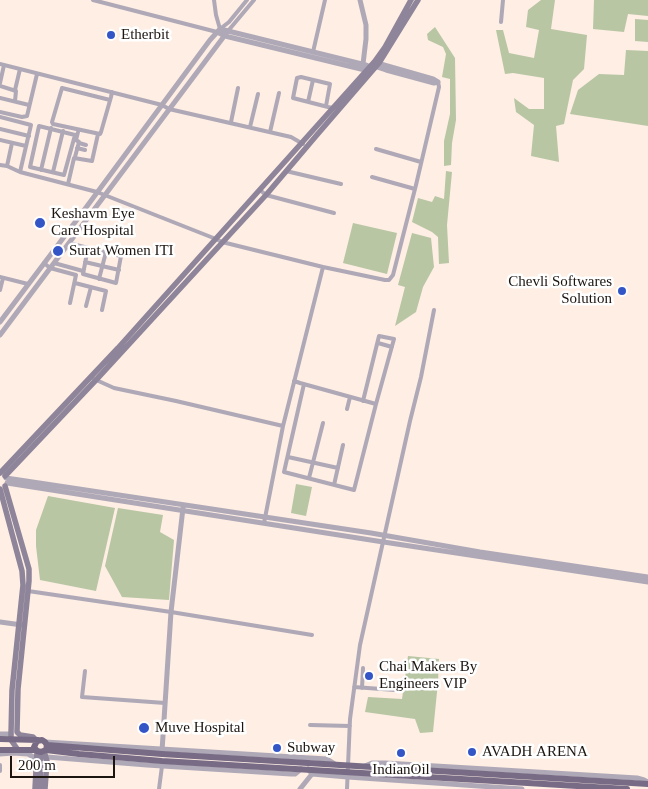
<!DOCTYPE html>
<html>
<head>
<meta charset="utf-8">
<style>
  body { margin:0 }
  #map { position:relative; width:648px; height:789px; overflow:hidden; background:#feeee3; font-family:Georgia,serif }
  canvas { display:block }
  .scale { position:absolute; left:10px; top:756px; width:105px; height:22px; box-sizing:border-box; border:2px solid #1b140f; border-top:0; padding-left:6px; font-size:15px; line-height:18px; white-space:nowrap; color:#1b140f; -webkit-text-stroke:4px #fff; paint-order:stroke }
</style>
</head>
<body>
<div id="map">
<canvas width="648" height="789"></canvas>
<div class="scale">200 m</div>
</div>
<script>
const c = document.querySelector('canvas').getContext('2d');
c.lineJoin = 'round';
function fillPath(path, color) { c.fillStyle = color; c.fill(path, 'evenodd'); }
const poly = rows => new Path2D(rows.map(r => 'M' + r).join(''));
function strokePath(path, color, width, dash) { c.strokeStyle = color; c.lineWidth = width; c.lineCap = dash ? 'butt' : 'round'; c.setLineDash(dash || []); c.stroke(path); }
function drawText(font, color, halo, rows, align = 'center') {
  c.font = font + ' Georgia,serif'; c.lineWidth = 5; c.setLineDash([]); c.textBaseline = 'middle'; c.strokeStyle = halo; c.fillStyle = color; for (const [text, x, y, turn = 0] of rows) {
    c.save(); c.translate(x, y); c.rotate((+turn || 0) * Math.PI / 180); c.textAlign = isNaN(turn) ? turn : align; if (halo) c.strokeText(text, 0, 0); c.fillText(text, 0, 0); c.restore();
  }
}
const forest = poly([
  [541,0,555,0,551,29,587,35,584,69,573,80,564,124,556,126,559,162,531,156,534,125,516,112,514,98,529,109,544,109,544,78,513,73,505,74,496,30,503,30,509,53,534,58,539,30,526,27,528,10],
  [594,0,648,0,648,16,628,14,624,32,593,29],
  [635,19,648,20,648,42,635,41],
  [435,27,455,58,456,120,452,143,451,165,444,166,444,141,450,114,450,79,442,77,446,54,443,47,428,40,427,34],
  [626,50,648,51,648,126,570,114,578,90,599,74,624,75],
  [446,171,452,172,447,225,449,263,439,264,438,237,432,232,412,222,418,198,432,202,435,196,444,199],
  [353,223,397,233,387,274,343,263],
  [412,233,431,238,434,267,423,287,416,312,395,326,405,287,398,285],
  [296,484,312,487,306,516,291,513],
  [48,496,115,508,96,591,40,580,36,546,36,530],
  [118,508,163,515,160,532,174,540,169,600,122,597,105,566],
  [408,656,439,659,438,682,433,732,420,733,415,719,365,712,368,697,402,699]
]);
const minor = poly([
  [93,0,217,32],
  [214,0,216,15,220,29,229,22,247,0],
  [501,22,503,0],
  [228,31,254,0],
  [313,52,325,0],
  [0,64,162,105,169,109,291,137,303,144],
  [0,83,4,65],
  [0,86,16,91,15,101],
  [15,90,20,69],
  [0,98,29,105],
  [110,100,62,88,52,122,53,124,100,134,101,132,111,97,112,92],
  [308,102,313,80],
  [326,106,330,84,301,77,297,78,293,98,328,107,333,108],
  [0,112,22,117,27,116,37,74],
  [0,117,31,125,20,172],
  [231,122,238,88],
  [39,126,75,135,64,175,30,167,39,126],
  [250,127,258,94],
  [0,129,29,136],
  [270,132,279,93],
  [0,140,26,146],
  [79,143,86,145],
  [77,148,85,150],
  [376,149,421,162],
  [75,157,79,142,76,140,78,132],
  [0,165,7,166,20,172,97,192,216,239,222,242,323,267,385,280,389,280,393,275,416,185,439,87,438,82],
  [7,166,12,143],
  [41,170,51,128],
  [286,171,341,184],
  [53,172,63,131],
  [372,177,415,189],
  [68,184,74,158,92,161,98,134],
  [260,190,266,195,334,213],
  [69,243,88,248],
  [88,248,121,256,116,283,83,274,88,248],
  [85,262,119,270],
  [44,263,50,268,76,275,70,303],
  [54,263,83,271],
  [0,277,28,284],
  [99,279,106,252],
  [75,283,106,291,102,310],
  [0,290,3,278],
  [86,306,91,287],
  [378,343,392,347],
  [94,379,114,388,176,401,283,426],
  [294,381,300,383,376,404,354,490,284,472,304,384],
  [363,401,379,336,394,339,376,404],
  [347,409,350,397],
  [288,457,338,468],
  [309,478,323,423],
  [334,485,343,445],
  [264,523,283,426,323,267],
  [28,591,171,612,312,635],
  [85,671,82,697,165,703],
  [354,687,395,690],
  [362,688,363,668],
  [310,725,350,726],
  [0,765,0,771],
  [159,789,162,766],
  [347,789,350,719,360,645,410,421,421,377,434,310]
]);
const tertiary = poly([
  [360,0,366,25,366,39,363,64],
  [217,32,225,36,369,71],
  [377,63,433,79,438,82],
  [374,66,386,70,434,83,438,82],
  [0,322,79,217,210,40,220,29,366,65,373,68],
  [0,335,228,31],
  [6,478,371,533,480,552,648,577],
  [7,483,377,541,648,582],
  [0,622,22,625],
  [0,734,11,734],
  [45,742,327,759,335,764],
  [162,751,171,612,183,508],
  [0,754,13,753,28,754,37,759],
  [47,757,147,765,291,774,295,774,301,769],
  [365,766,372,763,385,763,637,778,644,780,648,782],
  [308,769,312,774,348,777,522,789],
  [300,789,312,774]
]);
const secondary = poly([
  [0,473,118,348,375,61,385,47,411,0],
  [5,476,96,380,266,195,316,136,379,63,418,0],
  [5,486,29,569,29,581,18,689,17,732,20,735,33,737,35,739],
  [0,489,22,571,23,585,12,690,11,734,11,740,18,750],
  [44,751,47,761,45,789],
  [35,789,37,751],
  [40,789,41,752]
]);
const primary = poly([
  [0,739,38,740],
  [47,745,46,750,41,752,37,751,34,747,37,741,42,740,45,742,47,745,162,754,648,784],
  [0,750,36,750],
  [46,750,79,754,162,761,627,789]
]);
const markers = [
  [111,35,5,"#3355c6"],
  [40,223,6,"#3355c6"],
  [58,251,6,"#3355c6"],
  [622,291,5,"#3355c6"],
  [369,676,5,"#3355c6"],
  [144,728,6,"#3355c6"],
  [277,748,5,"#3355c6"],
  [472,752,5,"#3355c6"],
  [401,753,5,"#3355c6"]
];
const poiNames = [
  ["Etherbit",121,35],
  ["Keshavm Eye",51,214],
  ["Care Hospital",51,231],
  ["Surat Women ITI",69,251],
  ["Chevli Softwares",612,282,"right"],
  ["Solution",612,299,"right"],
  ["Chai Makers By",379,667],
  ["Engineers VIP",379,684],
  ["Muve Hospital",155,728],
  ["Subway",287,748],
  ["AVADH ARENA",482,752],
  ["IndianOil",401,770,"center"]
];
fillPath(forest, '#b8c6a4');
strokePath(minor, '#afa8b7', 4);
strokePath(tertiary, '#afa8b7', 5);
strokePath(secondary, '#8e859a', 5.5);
strokePath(primary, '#776b85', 6);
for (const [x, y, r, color] of markers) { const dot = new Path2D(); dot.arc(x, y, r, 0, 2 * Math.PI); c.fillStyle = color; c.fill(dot); strokePath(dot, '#fff', 2); }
drawText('15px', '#1b140f', '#fff', poiNames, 'left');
</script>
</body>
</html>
